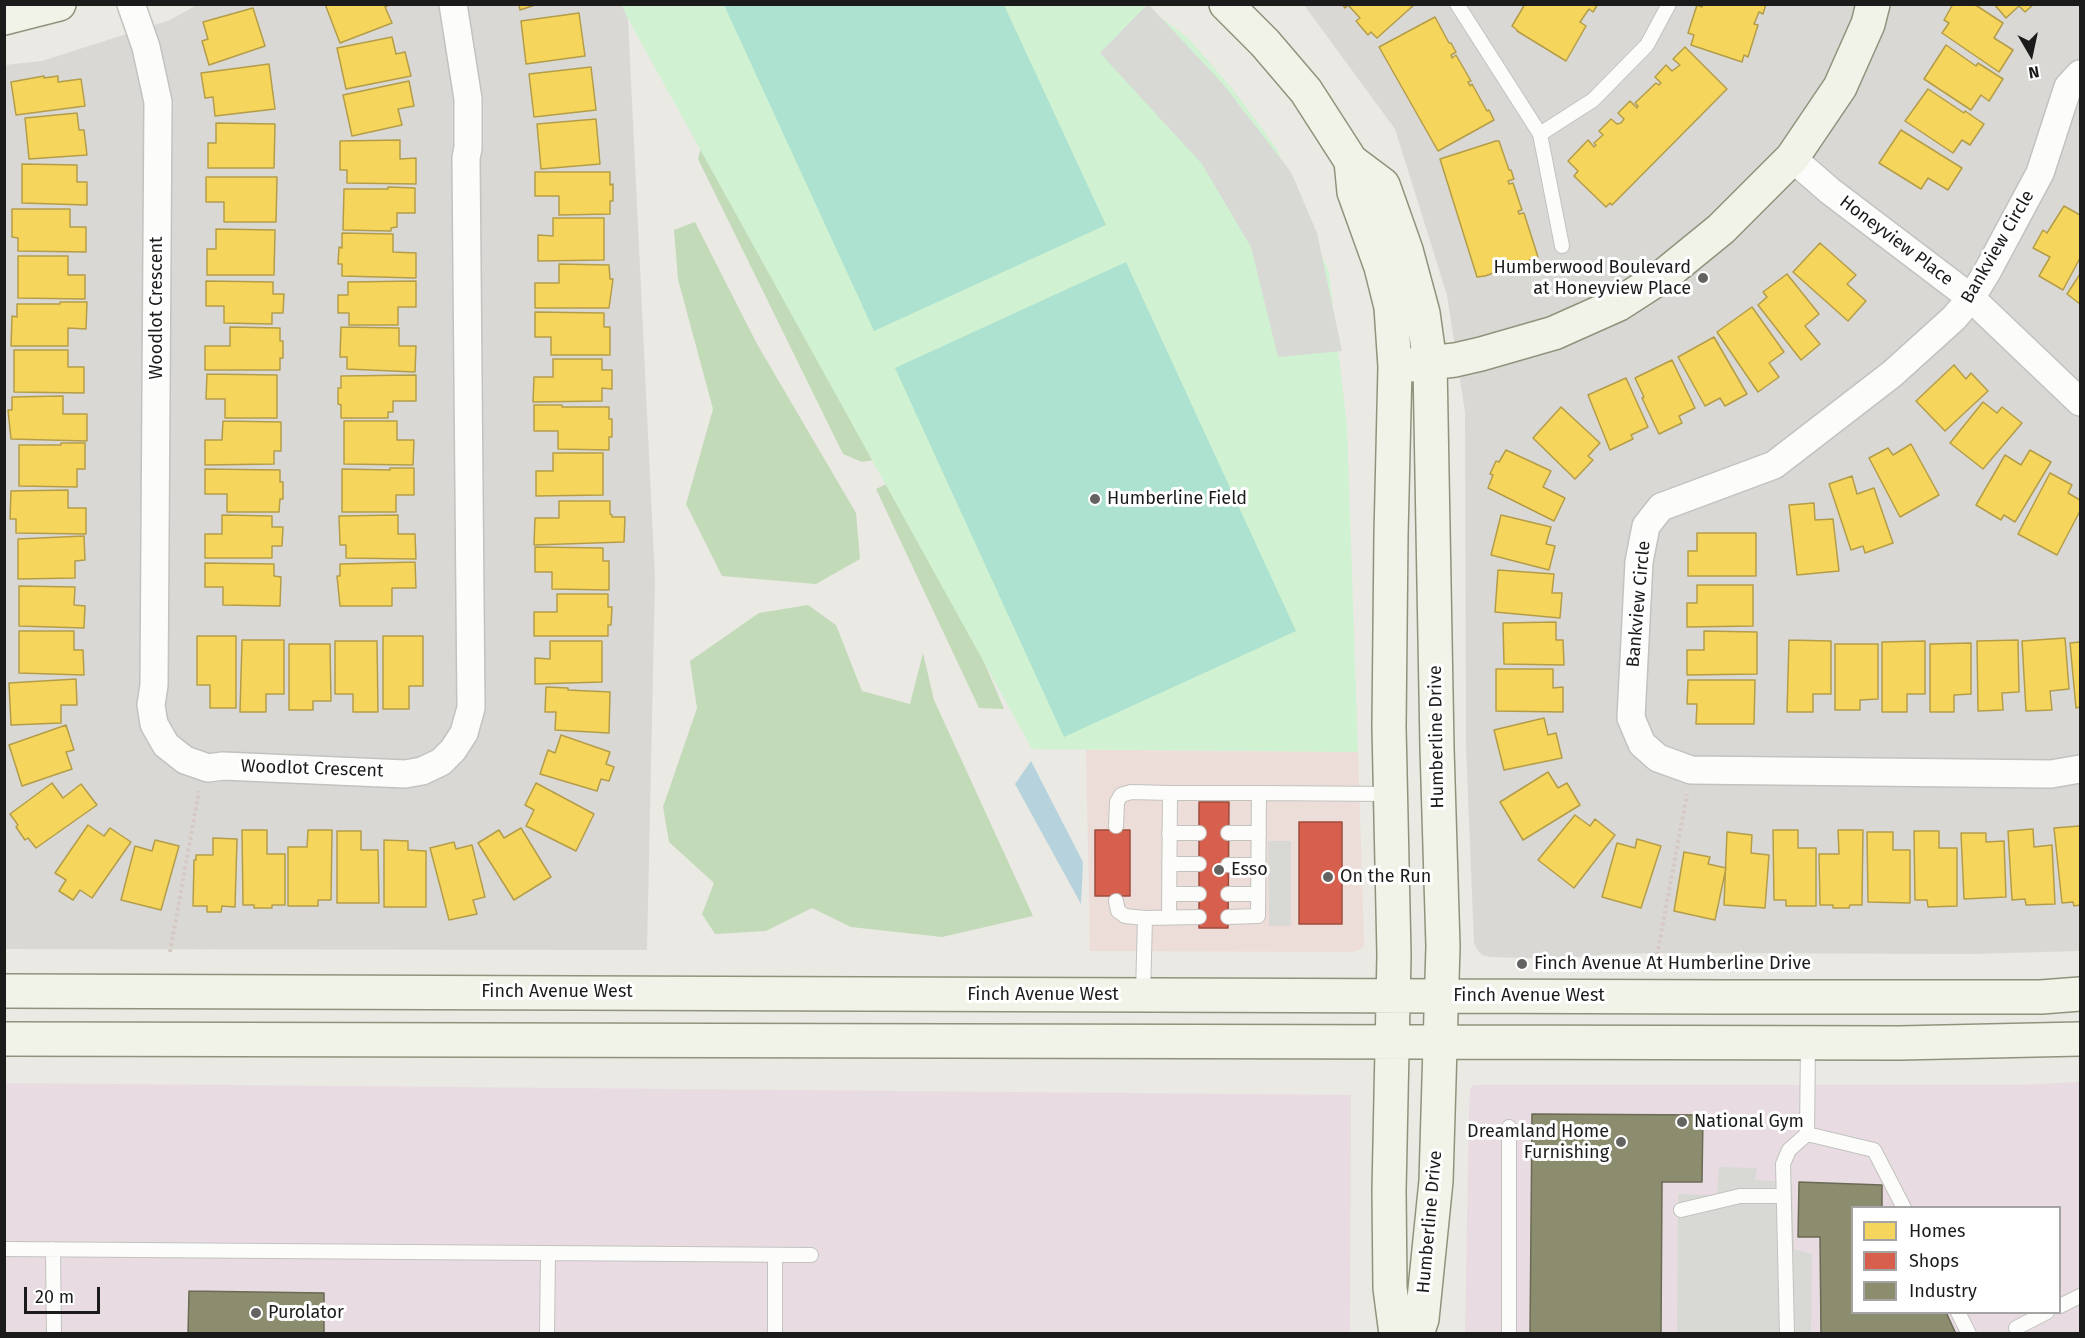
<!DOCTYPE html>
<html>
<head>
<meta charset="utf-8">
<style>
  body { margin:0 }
  #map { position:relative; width:2085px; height:1338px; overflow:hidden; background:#eae9e3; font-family:"Fira Sans",sans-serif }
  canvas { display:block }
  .frame { position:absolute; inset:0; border:6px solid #1b1b1b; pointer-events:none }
  .legend { position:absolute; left:1851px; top:1206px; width:210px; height:108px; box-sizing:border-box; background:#fff; border:2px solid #a4a4a4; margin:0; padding:8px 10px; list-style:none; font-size:18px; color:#1b1b1b }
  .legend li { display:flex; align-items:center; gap:12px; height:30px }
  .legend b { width:30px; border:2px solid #a4a4a4 }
  .north { position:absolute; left:2001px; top:24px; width:60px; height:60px; -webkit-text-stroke:4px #fff; paint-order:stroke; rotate:171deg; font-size:16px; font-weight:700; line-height:24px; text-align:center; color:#1b1b1b }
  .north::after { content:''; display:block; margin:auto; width:21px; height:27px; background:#1b1b1b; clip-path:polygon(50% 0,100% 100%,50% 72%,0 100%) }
  .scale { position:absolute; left:24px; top:1287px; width:76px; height:27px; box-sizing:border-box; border:3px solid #1b1b1b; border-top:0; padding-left:8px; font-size:18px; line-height:21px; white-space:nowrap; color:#1b1b1b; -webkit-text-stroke:4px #fff; paint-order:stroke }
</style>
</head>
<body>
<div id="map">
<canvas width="2085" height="1338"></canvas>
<div class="frame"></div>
<ul class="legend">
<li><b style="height:16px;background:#f6d55c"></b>Homes</li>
<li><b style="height:16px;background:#d6604d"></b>Shops</li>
<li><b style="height:16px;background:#8c8c6e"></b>Industry</li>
</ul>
<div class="north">N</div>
<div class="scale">20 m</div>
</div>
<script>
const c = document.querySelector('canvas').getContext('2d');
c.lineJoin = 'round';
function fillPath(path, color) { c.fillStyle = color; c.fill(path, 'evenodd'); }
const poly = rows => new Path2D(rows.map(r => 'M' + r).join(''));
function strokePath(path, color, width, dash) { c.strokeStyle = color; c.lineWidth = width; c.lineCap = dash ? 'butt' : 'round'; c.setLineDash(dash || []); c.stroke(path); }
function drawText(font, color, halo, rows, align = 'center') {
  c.font = font + ' "Fira Sans",sans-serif'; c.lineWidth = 6; c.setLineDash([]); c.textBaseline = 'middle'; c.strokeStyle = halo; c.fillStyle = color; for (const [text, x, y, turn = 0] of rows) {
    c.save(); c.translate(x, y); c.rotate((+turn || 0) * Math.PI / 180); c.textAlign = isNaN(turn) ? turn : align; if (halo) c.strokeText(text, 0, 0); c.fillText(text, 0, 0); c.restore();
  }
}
const residential = poly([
  [197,5,622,5,628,19,655,579,647,950,5,949,5,65,42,61,170,20],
  [1304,5,2080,5,2080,951,1972,954,1664,953,1609,954,1557,959,1490,957,1482,955,1477,949,1474,943,1466,746,1465,412,1447,295,1395,129]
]);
const commercial = poly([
  [1086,750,1358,752,1364,944,1362,949,1353,952,1090,951]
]);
const industrial = poly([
  [2080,1082,2080,1333,1465,1334,1469,1110,1470,1090,1473,1085,2017,1085],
  [1852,1208,2060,1208,2060,1312,1852,1312],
  [5,1083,1351,1095,1350,1333,5,1334]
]);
const forest = poly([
  [713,105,879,459,862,462,843,454,698,159],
  [695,222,757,344,856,513,860,559,816,584,722,576,686,504,713,409,678,279,674,230],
  [899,478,912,493,1004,709,979,708,876,489],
  [808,605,836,625,862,691,910,704,923,653,934,700,1033,916,942,937,851,927,812,908,766,931,715,934,702,914,714,883,669,842,663,807,697,708,690,661,759,613]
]);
const park = poly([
  [622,5,1144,5,1187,37,1231,87,1277,149,1329,272,1347,426,1358,752,1032,749,628,19]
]);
const pitch = poly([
  [724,5,1004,5,1106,225,874,331],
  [1126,262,1296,631,1064,737,895,368]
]);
const parking = poly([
  [1148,4,1222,83,1291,172,1317,233,1342,351,1278,357,1251,247,1202,164,1100,53],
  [1268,841,1291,841,1291,926,1269,926],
  [1719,1167,1757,1168,1755,1180,1792,1182,1794,1249,1812,1254,1811,1333,1677,1334,1678,1194,1717,1195]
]);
const water = poly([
  [1031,761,1083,862,1081,904,1015,784]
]);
const homes = poly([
  [325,4,391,4,385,7,392,23,340,43,325,4],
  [519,4,538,4,520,10,519,4],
  [1342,4,1415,4,1377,38,1371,32,1368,35,1356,21,1360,18,1348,5,1345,8,1342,4],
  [1525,4,1598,4,1593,12,1589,9,1580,22,1586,26,1566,61,1517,31,1517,30,1512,26,1525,4],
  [1703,4,1766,4,1763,14,1759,12,1754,24,1758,25,1748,57,1744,55,1742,62,1691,45,1694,35,1688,33,1697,5,1702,7,1703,4],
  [1953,4,1974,4,2003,23,1994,38,2013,50,1999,72,1942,33,1949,23,1944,20,1953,4],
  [1994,4,2034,4,2025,12,2019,6,2006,18,1994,4],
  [253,8,265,46,209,65,202,41,208,39,203,22,253,8],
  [579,13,585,56,526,64,521,21,579,13],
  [1435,17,1449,43,1451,43,1456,52,1451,55,1452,58,1456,55,1471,81,1468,82,1470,86,1472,84,1487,111,1489,110,1494,120,1438,151,1379,47,1435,17],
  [392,37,396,54,405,52,411,76,346,89,337,48,392,37],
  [1946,45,1976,66,1978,63,2003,79,1989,101,1981,95,1971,110,1924,79,1946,45],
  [1685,47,1727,89,1612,205,1610,203,1606,207,1574,176,1578,171,1568,161,1588,140,1594,147,1596,145,1594,143,1603,135,1599,131,1611,119,1617,124,1621,123,1624,119,1618,113,1630,101,1637,108,1638,106,1635,103,1656,83,1659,85,1661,83,1655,77,1666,65,1672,71,1680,65,1673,59,1685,47],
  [269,64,275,109,215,116,213,97,205,98,201,73,269,64],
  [591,67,596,110,534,117,529,74,591,67],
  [44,76,44,78,58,76,58,82,81,79,85,106,16,115,11,82,44,76],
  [409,81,414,106,398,109,402,125,352,136,343,95,409,81],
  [1928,89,1964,113,1965,111,1984,124,1970,145,1962,140,1953,153,1905,121,1928,89],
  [77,113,79,130,84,130,87,155,29,159,25,118,77,113],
  [596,119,600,164,541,169,537,124,596,119],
  [216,123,275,124,274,168,208,168,208,143,216,143,216,123],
  [1901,130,1962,168,1948,190,1928,178,1921,189,1879,163,1901,130],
  [400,140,400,159,416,158,416,184,347,183,347,170,340,170,340,141,400,140],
  [1496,141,1499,141,1509,170,1511,170,1514,179,1508,181,1509,184,1513,183,1522,210,1518,211,1519,214,1524,213,1538,257,1485,276,1477,277,1440,159,1496,141],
  [22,164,77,165,77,182,87,182,87,205,22,203,22,164],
  [535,172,610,172,610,185,613,184,613,201,610,201,610,214,559,215,559,196,535,196,535,172],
  [206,177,277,177,276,222,224,222,224,202,206,202,206,177],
  [388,187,415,188,415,213,397,213,397,227,391,228,391,231,343,230,344,189,388,189,388,187],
  [2064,206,2080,215,2080,258,2063,290,2039,276,2050,257,2033,248,2043,230,2047,233,2064,206],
  [12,209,70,209,70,227,86,227,86,252,18,251,18,238,12,237,12,209],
  [553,218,604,218,604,260,538,261,538,235,553,236,553,218],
  [216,229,275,230,274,275,207,275,207,249,216,249,216,229],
  [342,233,393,234,393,252,416,253,416,278,342,276,342,264,338,264,339,247,342,248,342,233],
  [1820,243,1856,275,1847,284,1866,301,1848,321,1793,272,1820,243],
  [18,256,68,256,68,275,85,275,85,299,18,298,18,256],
  [559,264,609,265,610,279,613,279,609,308,535,308,535,283,559,283,559,264],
  [1787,274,1819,314,1805,326,1820,344,1801,360,1758,305,1767,297,1763,292,1787,274],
  [2080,274,2080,304,2067,294,2080,274],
  [206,281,273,282,273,294,284,294,283,313,272,313,272,324,224,323,224,306,206,306,206,281],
  [416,281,416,307,398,307,398,325,349,325,349,313,338,313,338,295,348,295,348,282,416,281],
  [60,302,87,302,86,329,68,328,68,346,11,346,12,316,17,317,17,304,60,304,60,302],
  [1752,307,1784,352,1769,363,1779,377,1758,392,1717,332,1752,307],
  [535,312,604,313,604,327,610,327,610,355,551,355,551,337,535,337,535,312],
  [230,327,280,328,280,341,283,341,283,358,280,358,280,370,205,370,205,346,230,346,230,327],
  [341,327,399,328,399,346,416,346,415,372,347,369,347,357,340,357,341,327],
  [1714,337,1747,394,1725,406,1720,398,1705,406,1678,357,1714,337],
  [14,350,68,350,68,367,84,367,84,393,14,392,14,350],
  [553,359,602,359,602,370,612,370,612,389,602,388,602,401,533,402,534,377,553,377,553,359],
  [1672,360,1695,408,1679,416,1682,423,1659,434,1642,398,1644,397,1635,378,1672,360],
  [1954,365,1966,379,1971,373,1988,391,1945,431,1916,401,1954,365],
  [207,374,277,375,277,418,225,418,225,399,206,399,207,374],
  [416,375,416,401,393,401,393,412,388,412,388,418,341,418,341,405,338,404,338,388,341,388,341,376,416,375],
  [1626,378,1648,427,1631,435,1633,439,1610,450,1588,395,1626,378],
  [63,396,63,414,87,414,87,441,11,439,8,410,12,410,12,397,63,396],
  [1983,402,1997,413,2002,407,2022,423,1983,469,1950,443,1983,402],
  [534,405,562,405,562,407,609,407,609,419,612,419,612,437,609,437,609,450,558,449,558,431,534,431,534,405],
  [1561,407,1600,443,1588,456,1593,460,1575,479,1533,438,1561,407],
  [223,421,281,422,281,451,274,451,274,464,205,465,205,440,222,440,223,421],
  [344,421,397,421,397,440,414,440,413,465,344,464,344,421],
  [61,443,85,443,85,469,77,469,77,487,19,486,19,445,61,445,61,443],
  [1911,444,1939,495,1900,517,1869,458,1888,448,1893,455,1911,444],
  [1506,450,1551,471,1543,487,1565,498,1554,521,1488,488,1493,475,1490,474,1496,461,1499,462,1506,450],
  [2030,450,2051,462,2015,522,2004,515,2001,520,1976,505,2005,455,2021,465,2030,450],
  [553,453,603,453,603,495,536,496,536,471,553,471,553,453],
  [390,468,414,468,414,495,396,495,396,512,342,512,342,469,390,470,390,468],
  [205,469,280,470,280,482,283,482,283,499,280,499,279,512,227,512,227,494,205,494,205,469],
  [2050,473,2072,485,2068,493,2080,500,2080,511,2057,555,2018,534,2050,473],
  [1852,476,1857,494,1874,488,1893,543,1865,553,1863,546,1851,550,1829,484,1852,476],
  [68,490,68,508,86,508,86,534,16,533,16,519,10,519,11,491,68,490],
  [559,501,610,501,610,514,612,515,612,517,625,517,624,542,534,545,535,518,559,518,559,501],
  [1814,503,1815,520,1833,519,1839,571,1797,575,1789,505,1814,503],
  [222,515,272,516,272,527,283,527,282,546,272,546,272,558,205,558,205,534,222,534,222,515],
  [398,515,398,534,415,534,416,559,346,558,346,545,340,545,339,516,398,515],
  [1501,515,1551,527,1546,544,1555,546,1549,570,1491,555,1501,515],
  [1697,533,1756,533,1756,576,1688,576,1688,551,1697,551,1697,533],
  [84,536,85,560,75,561,75,578,18,579,18,539,84,536],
  [535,547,603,548,603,561,609,561,609,590,552,589,552,572,535,572,535,547],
  [415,562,416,588,392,588,392,606,340,606,337,576,340,576,340,564,415,562],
  [205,563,274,564,274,576,281,577,280,606,223,605,223,587,205,587,205,563],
  [1498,570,1554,574,1552,593,1562,593,1560,618,1495,612,1498,570],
  [1697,585,1753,585,1753,626,1687,627,1687,603,1697,603,1697,585],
  [19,586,75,587,74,605,85,606,84,628,19,626,19,586],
  [557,594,608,594,608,607,612,607,611,625,608,625,608,636,534,636,534,612,557,612,557,594],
  [1556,622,1556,640,1563,640,1564,665,1504,664,1503,623,1556,622],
  [19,631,74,631,74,650,83,650,84,675,19,673,19,631],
  [1704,631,1757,632,1757,674,1687,675,1687,650,1704,650,1704,631],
  [197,636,236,636,236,708,210,708,210,685,197,685,197,636],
  [383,636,423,636,423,686,409,686,409,709,383,709,383,636],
  [2065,638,2069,689,2050,691,2052,710,2026,711,2022,641,2065,638],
  [242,640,284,640,284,694,266,694,266,712,240,712,242,640],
  [1789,640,1831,641,1831,694,1813,694,1813,712,1787,712,1789,640],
  [2018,640,2019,692,2002,693,2003,710,1978,711,1977,641,2018,640],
  [335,641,377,641,378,712,353,712,353,694,335,694,335,641],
  [550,641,602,641,602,682,535,684,535,658,550,659,550,641],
  [1925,641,1925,694,1907,694,1907,712,1882,712,1882,642,1925,641],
  [2080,642,2080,707,2076,708,2070,643,2080,642],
  [1971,643,1971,694,1954,695,1954,712,1930,712,1930,644,1971,643],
  [289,644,330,644,331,701,313,701,313,710,289,710,289,644],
  [1835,644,1878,644,1878,699,1860,700,1860,710,1835,710,1835,644],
  [1496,669,1553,669,1553,688,1563,687,1563,712,1496,711,1496,669],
  [76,679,77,705,61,705,61,723,11,725,9,683,76,679],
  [1688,680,1755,680,1754,724,1696,724,1697,704,1687,704,1688,680],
  [546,687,568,688,568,690,610,692,609,733,555,730,556,712,545,712,546,687],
  [1544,718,1548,735,1556,733,1562,758,1504,770,1494,730,1544,718],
  [66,725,74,750,66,752,72,769,22,786,9,745,66,725],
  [561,735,610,752,606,764,614,767,609,781,601,779,597,791,540,774,548,750,555,753,561,735],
  [1548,772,1558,788,1567,783,1580,805,1523,840,1500,802,1548,772],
  [52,783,63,798,81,784,97,805,36,848,28,838,25,840,16,827,18,825,10,814,52,783],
  [536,783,594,814,576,851,526,826,534,810,525,805,536,783],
  [1575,815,1590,826,1595,819,1615,835,1574,888,1538,860,1575,815],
  [88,825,104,836,110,828,131,842,92,898,80,890,73,900,59,891,66,880,55,873,88,825],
  [2080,826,2080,905,2074,906,2073,902,2062,903,2054,828,2080,826],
  [521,828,551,877,514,900,478,843,499,830,504,838,521,828],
  [2033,829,2034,847,2052,845,2055,904,2026,905,2025,899,2012,900,2008,831,2033,829],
  [242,830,267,830,267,854,285,854,285,905,272,905,272,908,254,908,254,905,243,905,242,830],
  [308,830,332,830,331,900,318,900,318,906,288,906,288,847,307,847,308,830],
  [1773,830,1798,830,1798,848,1816,848,1816,906,1786,906,1786,900,1774,900,1773,830],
  [1838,830,1863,830,1862,905,1850,905,1849,908,1833,908,1833,905,1820,905,1819,854,1839,854,1838,830],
  [337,831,361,831,361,850,378,850,379,903,337,903,337,831],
  [1914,831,1939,831,1939,848,1957,848,1957,906,1928,907,1927,900,1915,900,1914,831],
  [1727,832,1752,835,1751,853,1769,855,1765,908,1724,905,1727,832],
  [1867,832,1893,832,1893,850,1910,850,1910,903,1868,902,1867,832],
  [1961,833,1986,833,1986,842,2004,841,2006,897,1964,899,1961,833],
  [213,838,237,839,235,907,222,906,221,912,207,912,207,906,193,906,194,860,196,860,196,855,213,855,213,838],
  [1637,839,1661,846,1641,908,1602,897,1617,843,1635,848,1637,839],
  [155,840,179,846,161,910,121,900,135,846,152,851,155,840],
  [384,840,408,841,408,850,426,851,426,907,384,907,384,840],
  [454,842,456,849,472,845,485,897,473,900,477,914,449,920,430,848,454,842],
  [1684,852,1710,857,1708,864,1726,868,1715,920,1674,911,1684,852]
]);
const shops = poly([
  [1199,802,1229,802,1228,928,1199,928,1199,802],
  [1299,822,1342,822,1342,924,1299,924,1299,822],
  [1095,830,1130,830,1130,896,1095,896,1095,830]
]);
const industry = poly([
  [1532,1114,1703,1115,1702,1182,1662,1182,1661,1334,1530,1334,1532,1114],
  [1799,1182,1882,1185,1882,1208,1852,1208,1852,1312,1946,1312,1956,1334,1821,1334,1820,1237,1798,1237,1799,1182],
  [189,1291,324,1293,324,1334,188,1334,189,1291]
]);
const path = poly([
  [170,952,199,791],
  [1657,955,1687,794]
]);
const lane = poly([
  [1457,4,1540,134,1562,246],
  [1540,134,1593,100,1647,45,1669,4],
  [1116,826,1117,802,1121,795,1131,792,1170,793],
  [1169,833,1199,833],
  [1228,833,1259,833],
  [1169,864,1199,864],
  [1228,865,1259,865],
  [1169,894,1199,894],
  [1228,894,1258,894],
  [1116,901,1118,911,1125,916,1145,918],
  [1169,917,1170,793,1259,793],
  [1228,917,1258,916,1259,793,1391,794],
  [1143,995,1145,918,1199,917],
  [1807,1134,1874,1150,1904,1208],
  [1681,1210,1740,1196,1784,1196],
  [4,1249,811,1255],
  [53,1249,54,1334],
  [775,1255,775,1334],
  [2060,1306,2080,1296],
  [1958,1312,1969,1334],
  [2016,1328,2047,1312],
  [547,1334,548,1253],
  [1509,1334,1509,1127],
  [1787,1334,1783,1164,1789,1150,1807,1134,1808,1043]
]);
const street = poly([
  [131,4,146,47,158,102,154,685,151,705,154,724,166,745,185,760,208,768,223,766,405,774,422,771,441,762,453,750,464,733,471,708,466,158,468,148,468,99,453,4],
  [2080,74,2068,87,2040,173,1987,272,1971,298,1954,318,1892,374,1774,465,1661,507,1646,526,1639,562,1631,718,1642,744,1658,758,1691,770,2051,774,2080,769],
  [1792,158,1830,191,1971,298,2080,402]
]);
const secondary = poly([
  [1226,4,1265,43,1306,91,1351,161,1383,185,1406,250,1423,313,1430,363,1437,748,1443,946,1436,1181,1422,1319,1417,1334],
  [4,18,59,4],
  [1351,161,1354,192,1381,267,1391,307,1395,367,1391,535,1389,727,1394,955,1389,1191,1390,1288,1396,1334],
  [1409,365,1455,360,1481,354,1554,333,1619,304,1667,273,1721,229,1792,158,1840,87,1868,24,1873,4],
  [4,991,1726,997,2041,997,2080,994],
  [4,1039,1900,1043,2080,1039]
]);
const markers = [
  [1703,278,6,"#636361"],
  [1095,499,6,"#636361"],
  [1219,870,6,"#636361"],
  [1328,877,6,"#636361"],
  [1522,964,6,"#636361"],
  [1682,1122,6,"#636361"],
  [1621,1142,6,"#636361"],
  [256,1313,6,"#636361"]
];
const streetNames = [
  ["Honeyview Place",1896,241,37],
  ["Bankview Circle",1998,247,-60],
  ["Woodlot Crescent",157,308,-90],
  ["Bankview Circle",1639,604,-85],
  ["Humberline Drive",1437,737,-91],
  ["Woodlot Crescent",312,769,2],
  ["Finch Avenue West",557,992],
  ["Finch Avenue West",1043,995],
  ["Finch Avenue West",1529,996],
  ["Humberline Drive",1430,1222,-85]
];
const poiNames = [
  ["Humberwood Boulevard",1691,268,"right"],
  ["at Honeyview Place",1691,289,"right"],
  ["Humberline Field",1107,499],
  ["Esso",1231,870],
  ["On the Run",1340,877],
  ["Finch Avenue At Humberline Drive",1534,964],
  ["National Gym",1694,1122],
  ["Dreamland Home",1609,1132,"right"],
  ["Furnishing",1609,1153,"right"],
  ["Purolator",268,1313]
];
fillPath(residential, '#d9d8d5');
fillPath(commercial, '#edddd8');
fillPath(industrial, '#e8dce2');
fillPath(forest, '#c2dab8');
fillPath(park, '#d0f2d2');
fillPath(pitch, '#aee2d0');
fillPath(parking, '#d8d8d5');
fillPath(water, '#b6d3dd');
fillPath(homes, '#f6d55c');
strokePath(homes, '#b49d48', 1.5);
fillPath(shops, '#d6604d');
strokePath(shops, '#9e4b3e', 1.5);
fillPath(industry, '#8c8c6e');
strokePath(industry, '#6a6a55', 1.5);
strokePath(lane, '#c2c2bf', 16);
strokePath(street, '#c2c2bf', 30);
strokePath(secondary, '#90937c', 36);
strokePath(path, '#d6c8c3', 4, [3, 3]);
strokePath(lane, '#fcfcfb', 14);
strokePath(street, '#fcfcfb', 27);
strokePath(secondary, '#f1f2e8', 33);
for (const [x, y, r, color] of markers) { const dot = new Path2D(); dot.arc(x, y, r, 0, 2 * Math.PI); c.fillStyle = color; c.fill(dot); strokePath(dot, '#fff', 2); }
drawText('18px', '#1b1b1b', '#fff', streetNames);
drawText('18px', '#1b1b1b', '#fff', poiNames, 'left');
</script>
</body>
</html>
